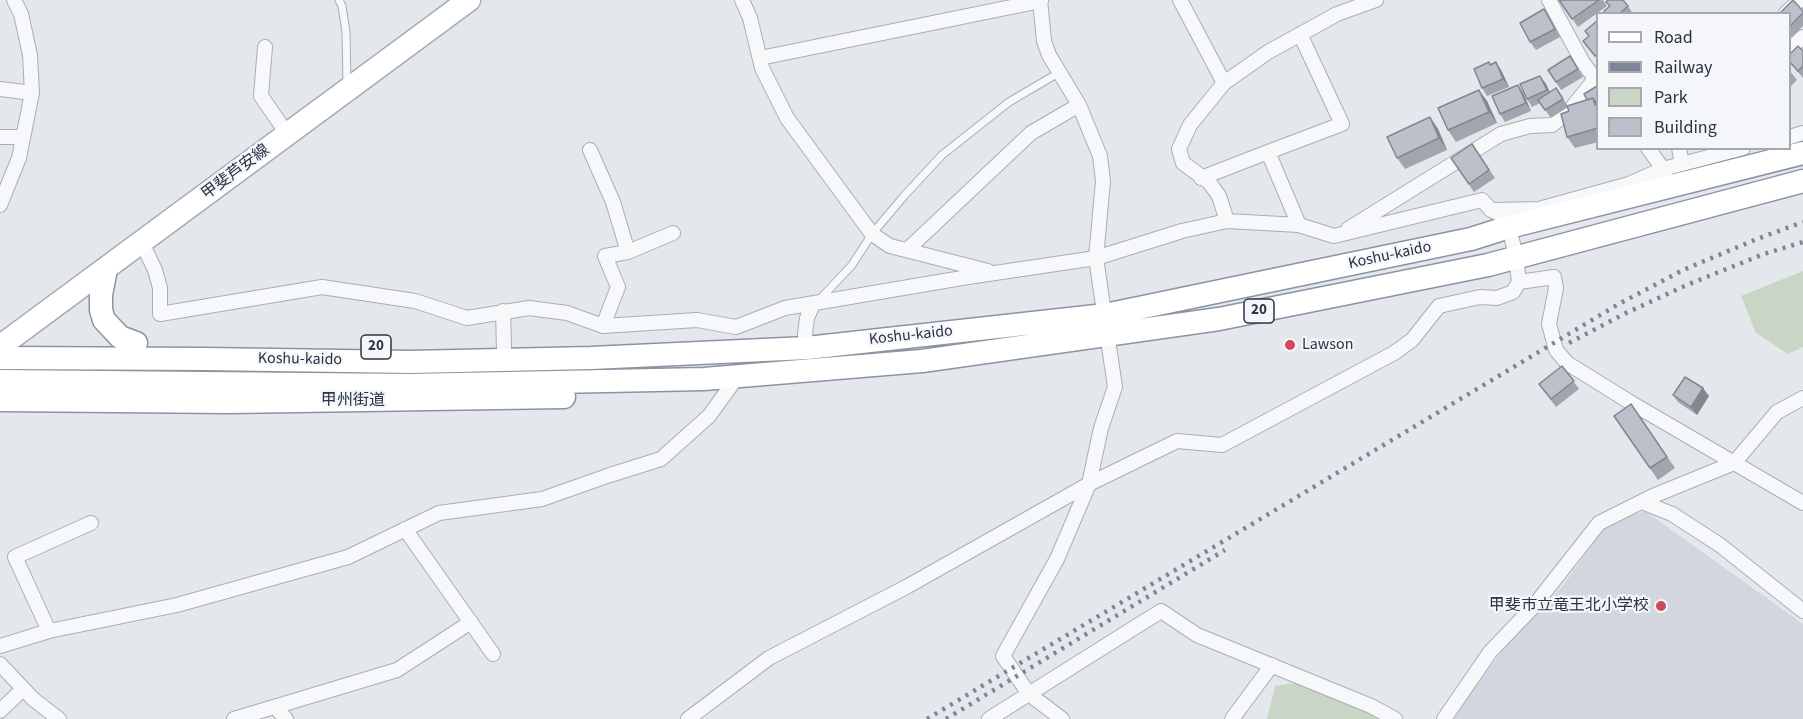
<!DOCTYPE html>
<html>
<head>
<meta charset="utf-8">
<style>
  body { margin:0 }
  #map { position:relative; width:1803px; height:719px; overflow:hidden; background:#e4e7ec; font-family:"Source Sans 3",sans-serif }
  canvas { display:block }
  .legend { position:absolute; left:1596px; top:12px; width:195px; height:138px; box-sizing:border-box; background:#f4f6f9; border:2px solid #a4a8b1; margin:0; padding:8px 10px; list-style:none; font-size:18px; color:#2b3445 }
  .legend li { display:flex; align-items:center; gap:12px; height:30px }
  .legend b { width:30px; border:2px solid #a4a8b1 }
</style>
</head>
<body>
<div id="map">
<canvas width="1803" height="719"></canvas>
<ul class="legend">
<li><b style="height:8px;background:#fff"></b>Road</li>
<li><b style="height:8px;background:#7d8696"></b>Railway</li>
<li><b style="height:16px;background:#c9d6c5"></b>Park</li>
<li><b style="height:16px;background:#bbc0ca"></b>Building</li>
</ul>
</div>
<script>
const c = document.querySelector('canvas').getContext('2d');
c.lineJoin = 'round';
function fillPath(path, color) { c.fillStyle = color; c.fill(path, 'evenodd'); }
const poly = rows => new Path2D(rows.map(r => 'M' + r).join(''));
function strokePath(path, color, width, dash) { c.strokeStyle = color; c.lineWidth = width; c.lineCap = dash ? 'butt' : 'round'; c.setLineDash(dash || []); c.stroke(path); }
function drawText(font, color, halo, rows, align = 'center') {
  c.font = font + ' "Source Sans 3","Noto Sans JP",sans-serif'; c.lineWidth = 4.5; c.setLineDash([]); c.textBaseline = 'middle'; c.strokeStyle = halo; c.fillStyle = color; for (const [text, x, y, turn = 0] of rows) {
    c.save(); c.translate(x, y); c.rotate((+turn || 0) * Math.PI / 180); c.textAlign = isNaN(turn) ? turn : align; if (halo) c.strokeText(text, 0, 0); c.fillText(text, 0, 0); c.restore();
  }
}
const built = poly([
  [1645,511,1803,624,1803,719,1451,719,1509,642,1561,588,1607,524]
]);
const green = poly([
  [1803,271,1803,347,1788,354,1756,333,1741,296],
  [1302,682,1366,711,1379,719,1267,719,1275,686]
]);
const service = poly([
  [339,0,342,6,346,32,347,84],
  [820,299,852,265,872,234,904,196,942,155,1009,102,1060,72]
]);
const minor = poly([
  [742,0,750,18,762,68,787,118,872,234,890,246,988,271],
  [1040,0,1044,41,1049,55,1079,105,1100,156,1103,181,1096,258,1115,387,1101,428,1089,484,1057,559,1003,656,1029,694,1062,719],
  [1180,0,1224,83],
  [1549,0,1582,61,1598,83],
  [1785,14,1800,0],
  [265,47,261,96,288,135],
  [1790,49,1803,37],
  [760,58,1041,1],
  [0,89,32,93],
  [0,137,22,137],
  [1790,137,1803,133],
  [1648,148,1663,169,1665,177],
  [1679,148,1682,164],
  [590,150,613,202,628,252,605,256,618,287,603,326],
  [1201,178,1268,152],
  [0,205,19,158,32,93,30,55,21,14,14,0],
  [1493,210,1539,209,1629,184,1663,169,1743,148],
  [1227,221,1219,196,1209,182,1183,163,1179,149,1190,125,1224,83,1268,52,1337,14,1376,0],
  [1299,225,1268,152,1342,124,1300,34],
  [1348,229,1501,134,1530,126,1552,125,1570,110,1595,79],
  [142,243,155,270,160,288,160,314,322,287,415,301,467,318,529,308,567,313,603,326,697,320,736,327,785,308,968,277,1096,258,1182,231,1227,221,1299,225,1334,236,1482,200,1491,210,1507,218,1516,257,1519,282,1554,277,1556,288,1549,324,1556,350,1567,363,1633,404,1803,503],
  [907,250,1031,133,1079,105],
  [628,252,673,233],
  [503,311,504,349],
  [807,348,805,334,807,318,813,304],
  [1642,502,1672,514,1720,545,1803,611],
  [405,529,493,654],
  [49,631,15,557,91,523],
  [0,646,49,631,177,605,348,557,439,513,542,499,610,475,661,459,709,416,738,376],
  [0,664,33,699,59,719],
  [275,707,286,719],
  [0,711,23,689],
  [234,719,397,670,471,622],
  [688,719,769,658,908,586,1089,484,1177,441,1222,445,1394,353,1412,340,1439,306,1480,297,1497,298,1513,292,1519,282],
  [989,719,1161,611,1197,635,1371,706,1395,719],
  [1232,719,1272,665],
  [1444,719,1490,652,1533,607,1599,523,1653,496,1734,463,1777,412,1803,398]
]);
const primary = poly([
  [2,345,469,0]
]);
const trunk = poly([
  [106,269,101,295,101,310,104,320,120,337,136,343],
  [0,358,204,359,411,362,591,358,807,348,1105,315,1471,239,1509,227,1803,153],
  [0,381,409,385,704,379,922,361,1219,319,1488,265,1803,181],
  [0,400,229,402,564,397]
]);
const rail = poly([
  [1569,343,1624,314,1689,284,1764,254,1803,242],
  [927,719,1617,305,1683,270,1757,239,1803,222],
  [946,719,1225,550]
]);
const wall = poly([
  [1559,0,1603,0,1607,6,1578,27],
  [1606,2,1628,6,1633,14,1606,14,1610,6],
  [1544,9,1560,37,1536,50,1530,42],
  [1803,11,1803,26,1792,37,1790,35,1790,14],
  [1598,20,1598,60,1583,41,1589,37],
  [1803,51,1803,78,1790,63,1790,54],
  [1570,56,1583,77,1561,90,1556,82],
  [1491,65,1501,70,1509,87,1487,96,1482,88],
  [1790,71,1797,80,1790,87],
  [1540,76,1546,84,1550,92,1556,88,1568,106,1587,100,1597,86,1598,142,1575,148,1567,137,1569,111,1568,107,1551,118,1540,103,1532,107,1527,99],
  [1518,85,1523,93,1531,111,1505,122,1500,114],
  [1487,101,1497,123,1456,142,1448,130],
  [1430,117,1438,129,1447,150,1405,169,1397,158],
  [1472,144,1495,178,1474,192,1451,158],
  [1562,366,1579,389,1556,407,1539,384],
  [1673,395,1709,396,1697,415,1678,402],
  [1631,404,1675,468,1658,480,1614,416]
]);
const shadedWall = poly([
  [1544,9,1549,17,1560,37,1555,29],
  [1496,62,1501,70,1509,87,1503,79],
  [1540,76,1546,84,1552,98,1547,90],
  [1518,85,1523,93,1531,111,1526,103],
  [1479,90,1487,101,1497,123,1489,112],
  [1430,117,1438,129,1447,150,1439,138],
  [1703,388,1709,396,1697,415,1691,407]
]);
const building = poly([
  [1559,0,1599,0,1572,19,1559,0],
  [1608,0,1623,0,1628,6,1619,14,1607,14,1604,11,1610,6,1606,2,1608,0],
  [1793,0,1803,11,1803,13,1790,26,1790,14,1779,14,1793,0],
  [1544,9,1555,29,1530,42,1520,23,1544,9],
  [1598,20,1598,53,1595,56,1583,41,1589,36,1585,31,1598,20],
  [1798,46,1803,51,1803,66,1798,71,1790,62,1790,54,1798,46],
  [1570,56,1578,69,1556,82,1548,70,1570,56],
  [1489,62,1490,65,1496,62,1503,79,1482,88,1474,69,1489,62],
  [1540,76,1547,90,1527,99,1520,84,1540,76],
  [1518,85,1526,103,1500,114,1492,96,1518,85],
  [1597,86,1598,104,1597,104,1593,98,1587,100,1584,94,1597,86],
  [1556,88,1563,99,1545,110,1538,100,1556,88],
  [1479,90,1489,112,1448,130,1438,108,1479,90],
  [1593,98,1595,105,1598,104,1598,128,1567,137,1561,114,1569,111,1567,106,1593,98],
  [1430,117,1439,138,1397,158,1387,137,1430,117],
  [1472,144,1489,170,1469,184,1451,158,1472,144],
  [1562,366,1574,381,1551,399,1539,384,1562,366],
  [1685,377,1703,388,1691,407,1673,395,1685,377],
  [1631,404,1667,457,1650,468,1614,416,1631,404]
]);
const markers = [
  [1290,345,6,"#d1495b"],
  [1661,606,6,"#d1495b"]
];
const shields = [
  [1259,311,30],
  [376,347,30]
];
const shieldNames = [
  ["20",1259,311],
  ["20",376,347]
];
const streetNames = [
  ["甲斐芦安線",236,173,-37],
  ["Koshu-kaido",1390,256,-12],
  ["Koshu-kaido",911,336,-6],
  ["Koshu-kaido",300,360,1],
  ["甲州街道",353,401]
];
const poiNames = [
  ["Lawson",1302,345],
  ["甲斐市立竜王北小学校",1649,606,"right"]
];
fillPath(built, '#d2d6de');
fillPath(green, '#c9d6c5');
strokePath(service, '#a9aeb7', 9);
strokePath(minor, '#a9aeb7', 16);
strokePath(primary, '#a3abb8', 25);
strokePath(trunk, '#8b94a3', 25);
strokePath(service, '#f7f8fa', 7);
strokePath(minor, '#f7f8fa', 14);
strokePath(primary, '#fff', 22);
strokePath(trunk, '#fff', 22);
strokePath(rail, '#7d8696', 4.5, [3, 6]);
fillPath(wall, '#a1a5ae');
fillPath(shadedWall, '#83868d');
fillPath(building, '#bbc0ca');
strokePath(building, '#83868d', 1.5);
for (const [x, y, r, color] of markers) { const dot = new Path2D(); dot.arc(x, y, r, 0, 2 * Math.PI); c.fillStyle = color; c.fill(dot); strokePath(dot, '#f4f6f9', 2); }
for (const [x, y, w] of shields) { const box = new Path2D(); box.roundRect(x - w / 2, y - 12, w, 24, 4.5); c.fillStyle = '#f4f6f9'; c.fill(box); strokePath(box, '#2b3445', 1.5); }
drawText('bold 15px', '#2b3445', null, shieldNames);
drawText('16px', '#2b3445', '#f4f6f9', streetNames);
drawText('16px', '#2b3445', '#f4f6f9', poiNames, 'left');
</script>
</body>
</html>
